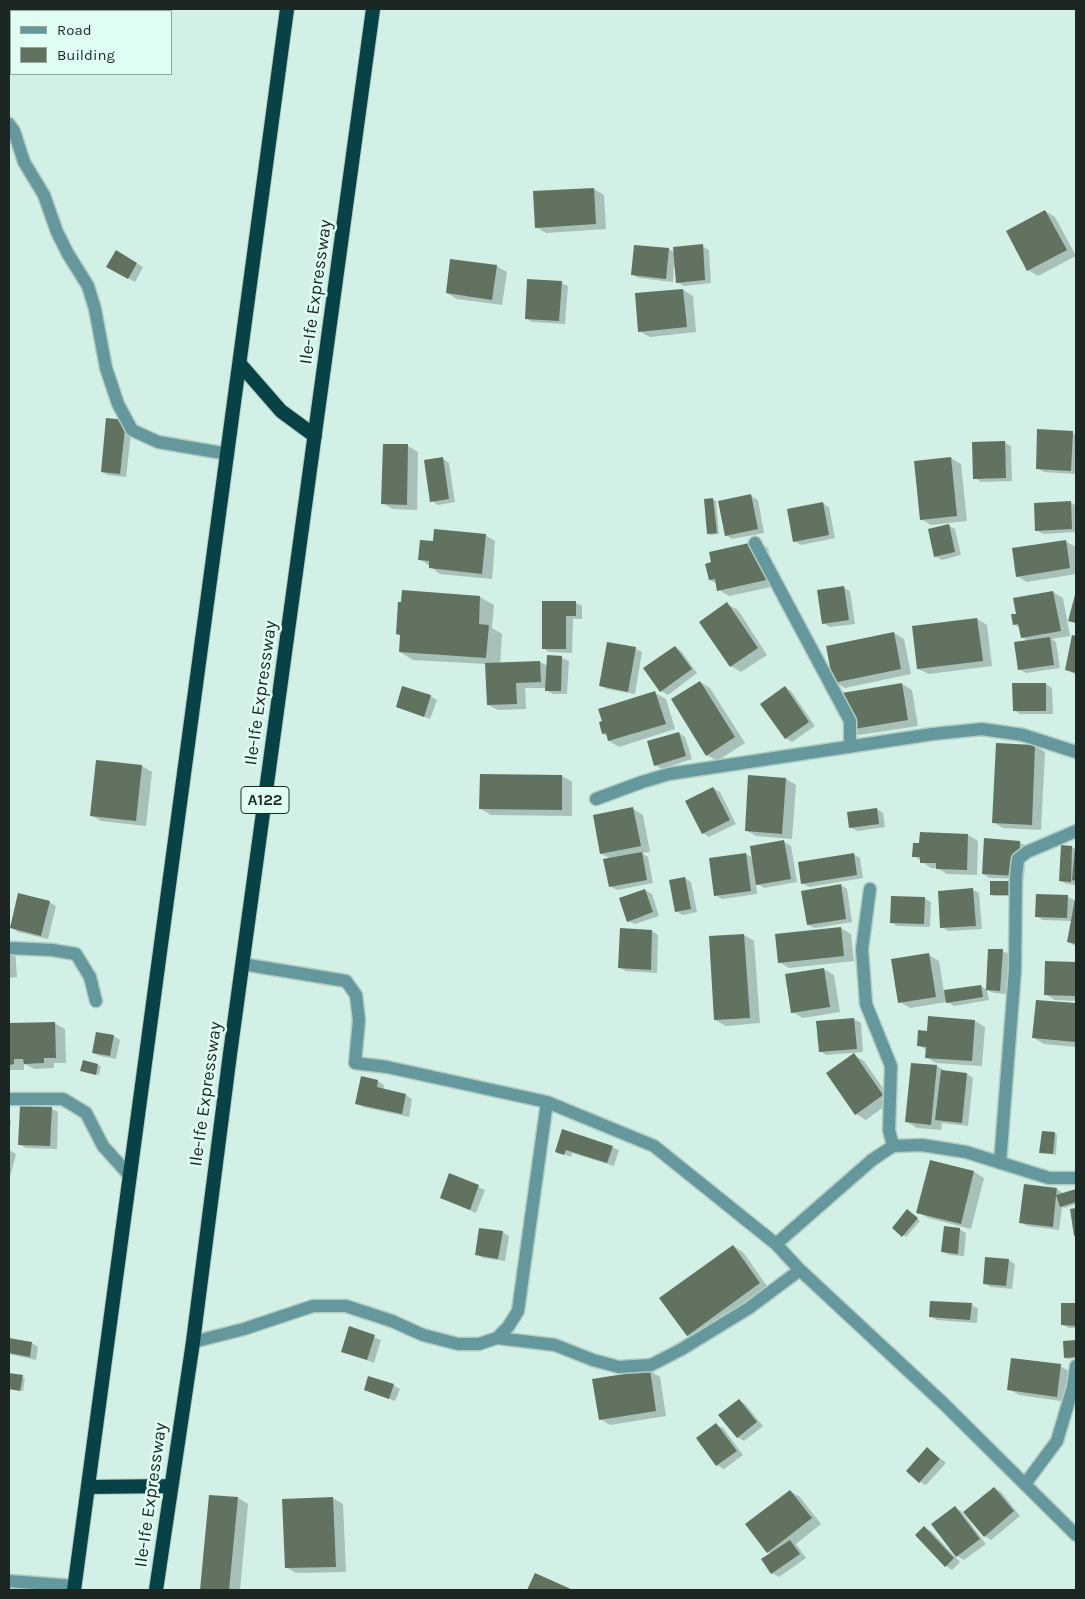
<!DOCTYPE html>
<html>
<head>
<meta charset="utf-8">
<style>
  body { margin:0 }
  #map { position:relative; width:1085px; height:1599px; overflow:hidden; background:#d2f0e6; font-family:Karla,sans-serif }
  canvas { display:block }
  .frame { position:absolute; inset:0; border:10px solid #1c2724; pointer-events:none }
  .legend { position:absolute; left:10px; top:10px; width:162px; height:65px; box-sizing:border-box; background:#dffdf3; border:1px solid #91a7a0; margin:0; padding:6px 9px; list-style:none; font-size:15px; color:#1c2724 }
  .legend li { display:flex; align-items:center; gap:10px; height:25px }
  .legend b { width:25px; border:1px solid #91a7a0 }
</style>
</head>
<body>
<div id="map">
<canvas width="1085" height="1599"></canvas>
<div class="frame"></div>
<ul class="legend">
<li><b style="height:6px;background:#65989c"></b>Road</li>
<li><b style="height:14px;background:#617261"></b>Building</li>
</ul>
</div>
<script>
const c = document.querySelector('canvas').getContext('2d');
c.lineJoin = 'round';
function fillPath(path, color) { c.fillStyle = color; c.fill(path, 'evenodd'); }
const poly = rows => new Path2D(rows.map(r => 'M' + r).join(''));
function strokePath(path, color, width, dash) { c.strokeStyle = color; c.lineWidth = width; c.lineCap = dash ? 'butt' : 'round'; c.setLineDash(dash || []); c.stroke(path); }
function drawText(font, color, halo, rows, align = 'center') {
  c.font = font + ' Karla,sans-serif'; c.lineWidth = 5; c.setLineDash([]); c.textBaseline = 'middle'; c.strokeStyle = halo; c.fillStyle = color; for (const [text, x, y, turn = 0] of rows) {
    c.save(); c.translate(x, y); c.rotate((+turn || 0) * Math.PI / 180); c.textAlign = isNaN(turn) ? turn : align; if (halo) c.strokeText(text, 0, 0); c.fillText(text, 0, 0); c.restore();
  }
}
const shadow = poly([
  [594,189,604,195,606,229,546,233,536,227],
  [1045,211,1055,217,1076,256,1038,276,1028,270],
  [702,246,709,250,711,283,684,286,677,282,674,264,673,282,639,278,633,275,669,249,675,253],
  [116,251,143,267,135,282,108,266],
  [496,266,507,272,502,305,457,299,447,293],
  [561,283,568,286,565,324,532,322,526,318],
  [683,290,693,296,696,332,650,337,639,331],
  [126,421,132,425,126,477,108,475,102,472],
  [1072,433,1076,435,1076,474,1044,472,1037,468],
  [1004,442,1011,446,1012,481,981,482,975,478],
  [408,446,418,452,417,510,393,509,382,503],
  [951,458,961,464,967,521,931,525,921,519],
  [443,459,449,463,455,502,438,505,432,501],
  [751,496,758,500,764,533,732,539,726,535],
  [713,500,716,501,719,534,711,535,708,534],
  [1070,502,1076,506,1076,532,1043,534,1036,530],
  [822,503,829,507,835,538,801,545,794,541],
  [948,525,955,529,961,555,942,560,935,556],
  [485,535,495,541,492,579,440,574,420,559],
  [1065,541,1076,547,1076,574,1027,582,1017,576],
  [758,542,768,548,776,586,729,596,719,590,717,584,710,580],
  [844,588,850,591,855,624,830,627,823,623],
  [403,592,480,597,494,605,492,628,502,634,500,664,540,662,548,666,548,657,562,658,569,661,567,694,553,694,546,690,547,688,525,688,526,709,498,710,488,705,486,664,413,660,400,652,401,636,397,634],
  [1053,592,1063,598,1070,636,1052,639,1056,642,1060,668,1026,673,1019,669,1028,641,1022,637,1020,628,1014,624,1017,615],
  [543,602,576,603,582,606,582,619,573,619,572,653,549,652,543,648],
  [727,604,738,610,767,655,741,672,731,666],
  [977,619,987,625,992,666,929,674,918,669],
  [894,633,904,639,911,674,845,688,834,682],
  [1073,637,1076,637,1076,675,1067,670],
  [608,643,636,649,642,652,635,694,607,689,600,685],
  [675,647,681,651,697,673,668,695,661,691],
  [700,682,710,688,745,743,717,761,707,755],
  [902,684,912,690,918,726,859,735,849,729],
  [1046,684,1052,688,1053,714,1020,714,1014,710],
  [785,687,791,691,815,726,792,742,785,738],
  [655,693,666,699,675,729,619,747,609,741,608,736,603,734],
  [430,696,437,700,430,719,397,707],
  [679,733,685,737,692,759,662,769,655,765],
  [997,744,1035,746,1045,752,1041,830,1003,828,993,822],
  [142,766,152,772,146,826,101,821,91,815],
  [562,776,572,782,572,816,491,815,481,809],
  [786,779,796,785,792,839,756,836,746,830],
  [713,788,720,792,736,824,709,837,703,833],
  [633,809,643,815,650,852,642,853,648,857,653,883,617,890,610,886,611,859,602,854],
  [877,809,883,813,885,827,857,831,850,827],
  [968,835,978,841,977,875,947,874,937,868,931,868,914,856],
  [784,842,791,846,797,882,764,888,756,883,757,894,722,899,715,895,746,854,753,858],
  [1019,842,1026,846,1024,879,990,878,983,874],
  [1062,847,1072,847,1076,849,1076,885,1067,884,1060,881],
  [853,854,860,858,863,878,809,887,802,883],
  [685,878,691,882,697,912,683,915,676,911],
  [991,883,1019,896,994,896,991,895],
  [841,885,847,889,852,922,815,928,808,925],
  [645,890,652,894,659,916,635,924,628,921],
  [973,890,979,893,982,929,948,931,942,927],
  [1068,897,1076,901,1076,946,1068,942,1072,921,1043,920,1036,916],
  [924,898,931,902,930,927,897,926,891,922],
  [49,902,56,906,48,939,18,932,12,928],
  [841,928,851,934,854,961,789,968,779,962],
  [652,931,658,935,657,973,626,971,620,968],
  [744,935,754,941,760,1023,726,1026,715,1020,710,937],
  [9,945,15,949,17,977,9,978],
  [1002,951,1009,954,1006,994,994,993,987,990],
  [929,955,939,961,944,992,981,986,987,990,989,1000,954,1006,947,1002,910,1008,900,1002],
  [1046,962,1076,963,1076,1001,1055,1000,1045,994],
  [824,969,834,975,840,1012,803,1018,792,1012],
  [1037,1001,1076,1005,1076,1047,1044,1044,1034,1038],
  [854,1019,861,1023,863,1052,826,1055,820,1051],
  [975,1021,985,1027,982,1066,936,1063,926,1057,927,1050,918,1045,928,1032],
  [54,1023,65,1029,66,1063,54,1063,54,1068,35,1069,24,1064,24,1070,9,1070,9,1025],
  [113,1036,120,1040,116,1059,100,1056,93,1053],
  [854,1055,864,1061,892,1101,866,1120,856,1114],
  [84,1061,101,1066,99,1075,83,1071],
  [937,1066,946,1072,967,1074,973,1078,968,1126,942,1123,941,1130,917,1128,907,1122],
  [378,1081,384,1085,383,1090,406,1095,412,1099,409,1117,363,1107,357,1103],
  [52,1109,58,1112,57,1149,26,1148,19,1144],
  [9,1119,11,1121,9,1139],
  [563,1131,612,1147,619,1150,614,1166,572,1153,571,1157,556,1151],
  [1055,1133,1057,1135,1056,1155,1041,1152],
  [9,1150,16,1154,9,1181],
  [931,1161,974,1172,984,1178,971,1229,928,1218,918,1212],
  [450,1175,485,1190,476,1213,441,1198],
  [1057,1189,1064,1194,1076,1190,1076,1204,1064,1208,1062,1207,1059,1230,1027,1226,1020,1222],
  [910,1213,920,1221,906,1237,893,1228],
  [959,1229,966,1233,964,1256,949,1255,942,1251],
  [502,1232,509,1236,505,1261,483,1258,476,1254],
  [733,1246,743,1252,769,1289,698,1341,687,1335],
  [1008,1260,1015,1264,1012,1289,991,1287,984,1283],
  [1063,1304,1076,1305,1076,1328,1069,1328,1062,1324],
  [971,1305,978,1308,977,1323,937,1320,930,1316],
  [350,1328,381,1340,374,1363,342,1351],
  [9,1339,32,1343,38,1347,36,1360,9,1354],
  [1076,1341,1076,1358,1068,1359,1066,1358,1064,1342],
  [1060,1366,1071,1372,1067,1402,1019,1395,1009,1389],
  [650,1371,660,1377,666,1416,610,1425,600,1419],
  [9,1374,25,1378,23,1391,9,1389],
  [393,1385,400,1389,395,1401,365,1390],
  [739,1400,745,1404,763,1426,744,1441,737,1437],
  [716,1425,723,1428,743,1455,724,1469,717,1465,697,1439],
  [928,1449,946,1463,926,1485,920,1482],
  [994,1488,1001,1492,1020,1516,991,1540,985,1536],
  [790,1491,800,1497,821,1524,796,1544,806,1558,779,1577,772,1573,763,1560,772,1554,768,1552],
  [238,1498,248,1504,240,1590,201,1590],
  [333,1498,343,1504,346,1572,296,1573,286,1567,284,1500],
  [955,1508,961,1511,986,1544,964,1560,957,1556,933,1524],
  [924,1528,931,1531,960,1562,952,1570,946,1566,917,1535]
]);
const building = poly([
  [594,188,596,224,535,228,533,191],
  [1045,210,1067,250,1027,271,1006,231],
  [703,244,705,280,676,283,673,247],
  [634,245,669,248,666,279,631,275],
  [116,250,137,263,128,279,106,267],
  [450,259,497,265,492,300,446,293],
  [527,279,562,281,559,321,525,319],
  [683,289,687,327,638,332,635,293],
  [106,418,126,420,120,474,101,472],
  [1037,429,1073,431,1071,471,1036,469],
  [1005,441,1006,478,973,479,972,442],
  [383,444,408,444,407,505,381,504],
  [443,457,449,499,430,502,424,460],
  [951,457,957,516,920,520,914,461],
  [751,494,758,529,725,536,718,501],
  [713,498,717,533,707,534,704,499],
  [1071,501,1072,529,1035,531,1034,503],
  [823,502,829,535,793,542,787,509],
  [949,524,955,552,934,557,928,529],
  [434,529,486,534,482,574,429,568,429,561,418,560,420,540,433,541],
  [1066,540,1070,568,1016,577,1012,548],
  [758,541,766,580,717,591,715,579,709,580,705,564,711,562,709,552],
  [844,586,849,620,822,624,817,590],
  [402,590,480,596,479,624,489,625,486,658,399,652,400,635,396,634,398,602,401,602],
  [1053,591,1061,631,1021,638,1018,624,1013,625,1011,614,1016,614,1013,598],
  [1076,591,1076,623,1068,621],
  [542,601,576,601,576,616,566,616,566,649,542,649],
  [727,602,758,648,730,667,699,622],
  [977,618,983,661,917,669,912,626],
  [894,632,901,669,833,683,826,646],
  [1072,635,1076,636,1076,673,1065,670],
  [1050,637,1054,665,1018,670,1014,642],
  [607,642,636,647,628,692,599,686],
  [675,646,692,669,660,692,643,668],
  [547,655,562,656,561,691,545,691],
  [540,661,541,682,516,683,517,704,487,705,485,663],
  [700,681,735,737,706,756,671,699],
  [902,683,908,720,848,730,842,693],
  [1012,683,1046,683,1046,711,1013,711],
  [402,686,431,695,424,717,396,707],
  [785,686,809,722,785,739,760,704],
  [655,691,666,724,608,741,606,733,602,734,599,722,602,721,598,709],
  [679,732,686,756,654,766,647,741],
  [996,743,1035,745,1032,825,992,823],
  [96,760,142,765,136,821,90,816],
  [480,774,562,775,562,810,479,809],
  [748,775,786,778,782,834,745,831],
  [713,787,730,820,702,834,685,801],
  [633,807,641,846,600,854,593,815],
  [877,808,879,824,849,828,847,812],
  [920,832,968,834,967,870,936,869,936,863,920,863,920,857,912,857,913,843,919,843],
  [984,838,1020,841,1018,876,982,874],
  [784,840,791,879,756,885,750,846],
  [1061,845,1072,846,1071,882,1059,881],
  [1075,847,1076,847,1076,881,1072,880],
  [642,852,647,880,609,887,603,859],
  [746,853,751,891,714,896,709,858],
  [854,853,857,875,801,884,798,862],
  [685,877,691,909,675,912,669,880],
  [990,881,1016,881,1017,895,990,895],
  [841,884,846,919,807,925,801,891],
  [973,888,976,926,940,928,938,891],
  [645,889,653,912,627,922,619,898],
  [18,893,50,901,41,936,10,928],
  [1036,894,1068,895,1067,918,1035,917],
  [891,896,925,897,924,924,890,923],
  [1075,899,1076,899,1076,944,1067,942],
  [841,927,844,956,778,963,775,934],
  [620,928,652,930,651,970,618,968],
  [744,934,750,1018,714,1020,709,936],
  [988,949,1003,949,1000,991,986,990],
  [929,953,936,997,898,1003,891,959],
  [1045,961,1076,962,1076,996,1044,995],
  [824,968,830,1007,791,1013,785,974],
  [981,985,983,997,946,1003,944,990],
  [1036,1000,1076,1003,1076,1042,1032,1038],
  [928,1016,975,1020,972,1061,925,1058,926,1047,917,1046,918,1030,927,1031],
  [854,1018,857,1049,819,1052,816,1021],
  [55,1022,56,1058,44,1058,44,1063,24,1064,23,1059,14,1059,14,1064,9,1065,9,1023],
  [96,1032,114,1035,110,1056,92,1053],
  [854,1053,883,1095,855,1115,826,1073],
  [83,1060,98,1064,96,1075,80,1071],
  [911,1063,937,1065,931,1125,905,1122],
  [941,1070,967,1073,962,1123,935,1120],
  [361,1076,378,1080,377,1087,406,1094,402,1114,355,1104],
  [20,1106,52,1107,50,1146,18,1145],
  [562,1129,613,1146,607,1163,566,1150,564,1155,555,1152],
  [1042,1131,1055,1132,1053,1154,1039,1153],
  [930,1160,974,1171,961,1224,916,1213],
  [449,1173,479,1185,470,1210,440,1198],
  [1024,1184,1057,1188,1056,1195,1076,1189,1076,1202,1060,1207,1056,1195,1053,1227,1019,1223],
  [1076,1208,1076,1235,1074,1236,1070,1209],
  [907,1209,918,1218,902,1237,892,1228],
  [944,1226,960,1228,958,1254,941,1252],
  [479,1228,503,1231,498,1259,475,1255],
  [733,1245,760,1283,687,1336,659,1298],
  [985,1257,1009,1259,1006,1286,983,1284],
  [930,1301,972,1303,970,1320,929,1317],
  [1061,1303,1076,1303,1076,1326,1061,1325],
  [349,1326,375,1335,367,1360,341,1352],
  [9,1338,32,1342,30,1357,9,1353],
  [1076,1340,1076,1357,1064,1358,1063,1341],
  [1011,1358,1061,1364,1057,1397,1007,1390],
  [650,1370,656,1411,599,1420,592,1379],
  [9,1373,23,1375,20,1391,9,1389],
  [368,1376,394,1384,389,1399,364,1390],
  [739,1399,757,1422,737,1438,718,1415],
  [716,1423,737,1451,716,1466,696,1438],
  [927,1447,940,1459,919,1483,906,1471],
  [994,1487,1014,1511,984,1537,963,1512],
  [790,1490,812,1518,767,1553,745,1524],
  [209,1495,238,1497,229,1590,200,1590],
  [333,1497,336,1567,285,1568,282,1499],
  [955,1506,980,1539,956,1557,931,1524],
  [924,1526,954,1558,945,1567,915,1535],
  [790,1540,800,1554,771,1574,761,1559],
  [535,1573,573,1590,527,1590]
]);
const minor = poly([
  [9,124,14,131,24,162,44,195,57,232,68,254,88,286,95,309,106,368,118,404,132,430,158,442,228,454],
  [755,543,850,721,850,747],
  [596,799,642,782,669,774,933,734,982,729,1023,735,1076,752],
  [870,889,862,949,866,1004,891,1066,889,1130,893,1146],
  [9,948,52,950,76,954,90,977,96,1001],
  [242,964,346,981,356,995,359,1020,355,1063,387,1067,547,1102,654,1146,776,1244,800,1270,944,1404,1076,1535],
  [9,1099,63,1099,86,1113,103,1146,130,1176],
  [1000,1163,1015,970,1016,876,1018,859,1027,852,1076,831],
  [776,1244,872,1160,893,1146,922,1145,966,1152,1049,1178,1076,1178],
  [497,1338,555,1345,593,1360,619,1367,651,1365,682,1349,749,1308,800,1270],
  [193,1342,244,1329,313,1306,346,1306,392,1321,423,1335,458,1344,479,1344,497,1338,508,1327,518,1311,547,1102],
  [1025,1484,1057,1441,1073,1387,1076,1366],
  [9,1581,74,1586]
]);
const trunk = poly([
  [240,364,281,411,315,436],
  [88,1487,171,1486],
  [74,1590,287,9],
  [156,1590,193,1342,230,1054,373,9]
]);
const shields = [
  [265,800,48]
];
const shieldNames = [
  ["A122",265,800]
];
const streetNames = [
  ["Ile-Ife Expressway",316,292,-82],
  ["Ile-Ife Expressway",261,693,-82],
  ["Ile-Ife Expressway",206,1094,-82],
  ["Ile-Ife Expressway",151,1495,-82]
];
fillPath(shadow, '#0003');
fillPath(building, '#617261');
strokePath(minor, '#b1ccc3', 15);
strokePath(trunk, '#b1ccc3', 16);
strokePath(minor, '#65989c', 12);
strokePath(trunk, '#084246', 14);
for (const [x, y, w] of shields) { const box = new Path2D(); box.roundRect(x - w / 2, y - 13.5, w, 27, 4); c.fillStyle = '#dffdf3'; c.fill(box); strokePath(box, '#1c2724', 1); }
drawText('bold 16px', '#1c2724', null, shieldNames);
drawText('18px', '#1c2724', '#dffdf3', streetNames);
</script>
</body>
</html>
